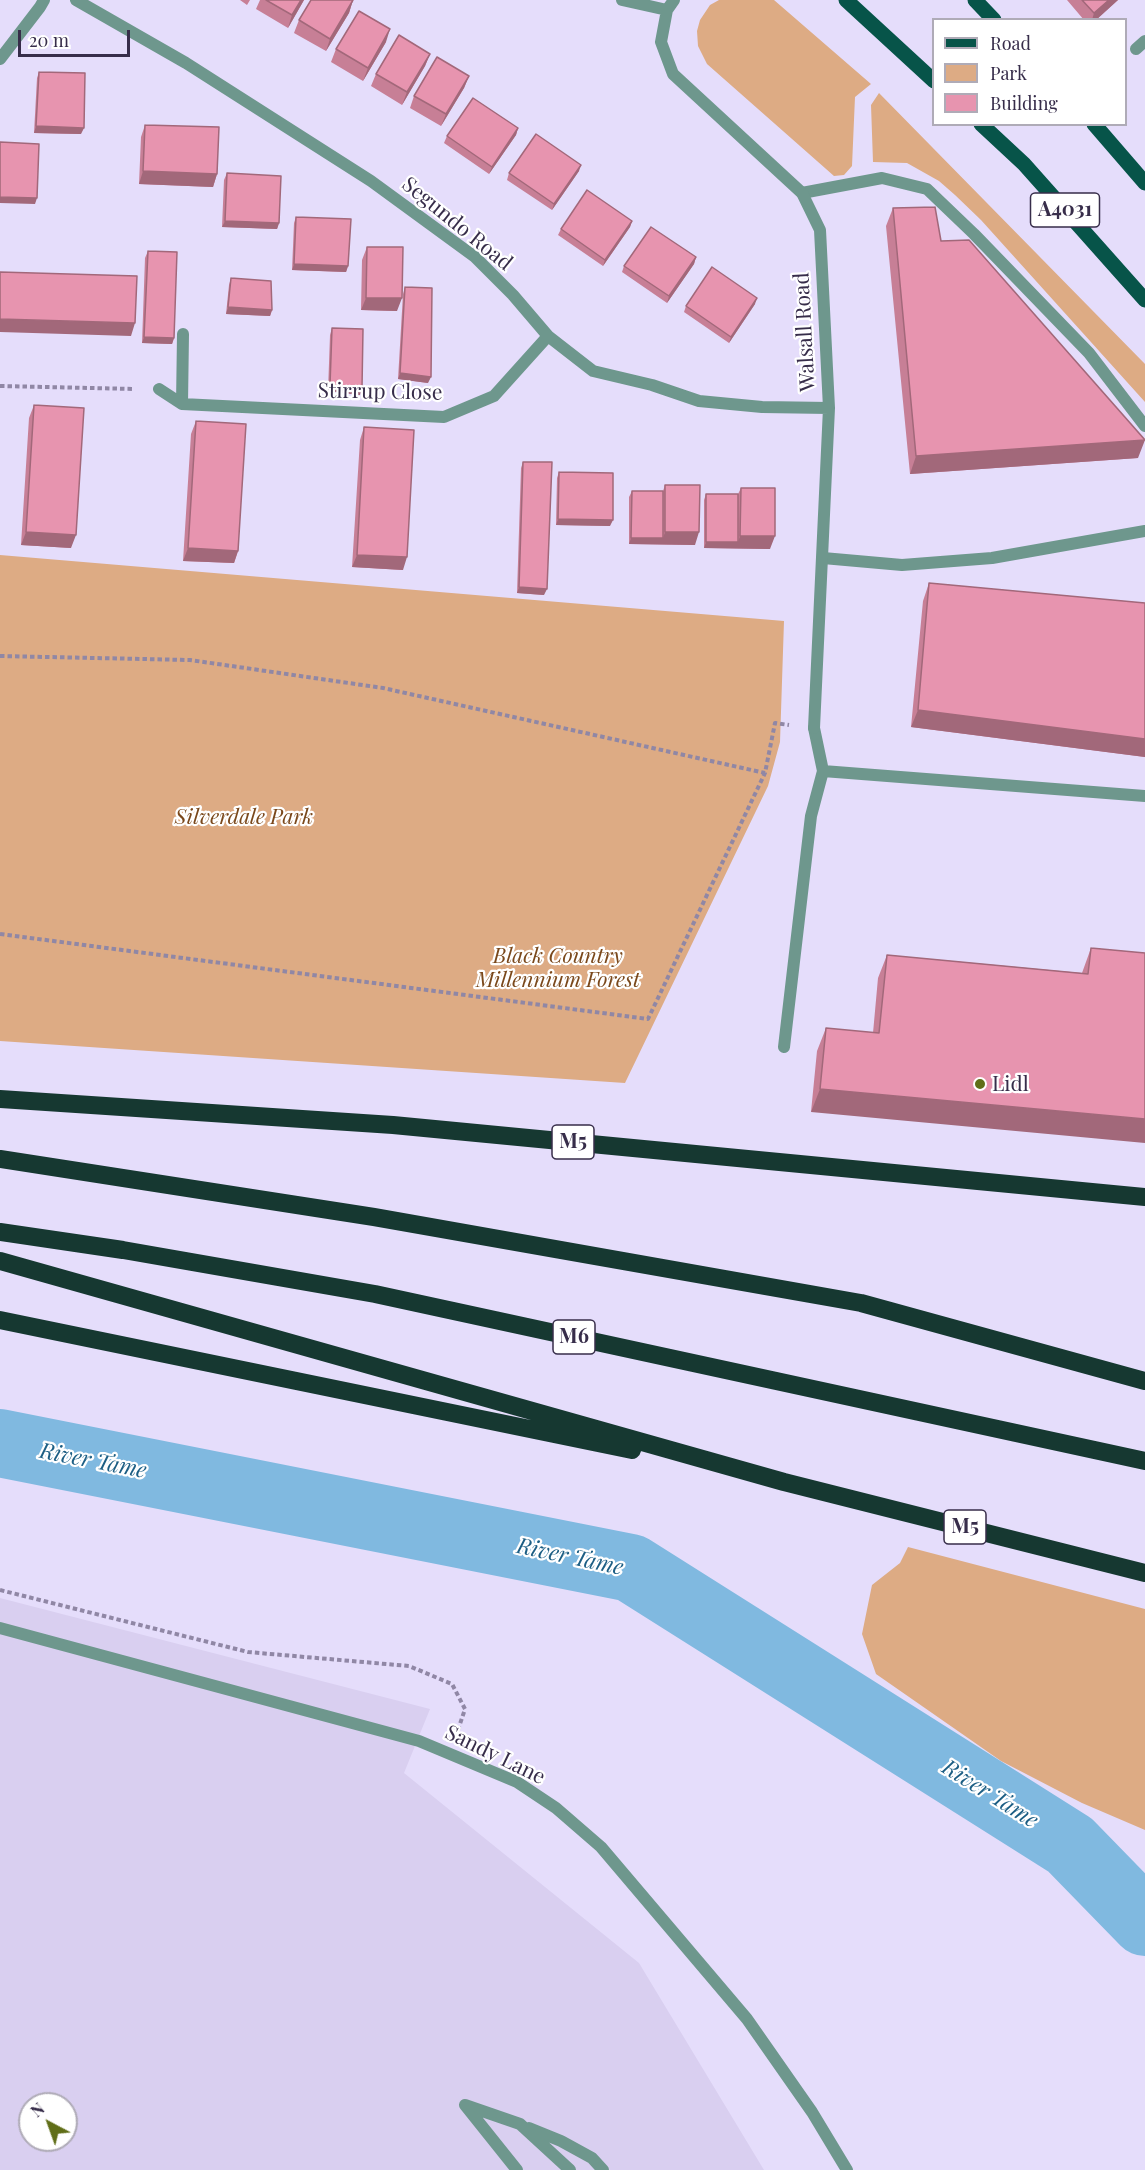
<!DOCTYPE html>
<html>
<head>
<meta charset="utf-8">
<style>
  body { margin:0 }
  #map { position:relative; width:1145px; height:2170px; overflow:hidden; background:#e5ddfb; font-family:"Playfair Display",serif }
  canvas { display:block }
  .legend { position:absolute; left:932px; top:18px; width:195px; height:108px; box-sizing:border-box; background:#fff; border:2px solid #afabb7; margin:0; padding:8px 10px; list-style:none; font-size:18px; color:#372d4a }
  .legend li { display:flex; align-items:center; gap:12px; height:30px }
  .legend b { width:30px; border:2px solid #afabb7 }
  .north { position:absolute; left:18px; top:2092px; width:60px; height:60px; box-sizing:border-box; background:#fff; border:2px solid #afabb7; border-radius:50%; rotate:319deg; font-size:16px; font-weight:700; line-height:24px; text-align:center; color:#372d4a }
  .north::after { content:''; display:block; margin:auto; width:21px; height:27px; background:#606e18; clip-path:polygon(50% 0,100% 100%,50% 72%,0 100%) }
  .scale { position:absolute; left:18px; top:30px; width:112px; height:27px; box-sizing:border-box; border:3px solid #372d4a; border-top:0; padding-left:8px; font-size:18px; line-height:21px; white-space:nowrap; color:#372d4a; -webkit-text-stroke:4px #fff; paint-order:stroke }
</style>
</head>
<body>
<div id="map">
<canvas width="1145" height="2170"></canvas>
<ul class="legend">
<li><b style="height:8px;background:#075449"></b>Road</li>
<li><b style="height:16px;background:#ddab84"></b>Park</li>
<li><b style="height:16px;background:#e794af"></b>Building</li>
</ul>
<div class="north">N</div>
<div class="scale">20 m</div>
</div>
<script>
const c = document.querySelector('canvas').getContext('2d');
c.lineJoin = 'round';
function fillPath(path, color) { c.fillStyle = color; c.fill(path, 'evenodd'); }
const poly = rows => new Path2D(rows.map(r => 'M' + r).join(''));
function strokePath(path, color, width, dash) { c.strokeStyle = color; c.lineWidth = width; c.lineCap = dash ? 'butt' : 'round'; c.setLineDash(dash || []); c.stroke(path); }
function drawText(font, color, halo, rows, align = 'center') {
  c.font = font + ' "Playfair Display",serif'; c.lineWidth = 4.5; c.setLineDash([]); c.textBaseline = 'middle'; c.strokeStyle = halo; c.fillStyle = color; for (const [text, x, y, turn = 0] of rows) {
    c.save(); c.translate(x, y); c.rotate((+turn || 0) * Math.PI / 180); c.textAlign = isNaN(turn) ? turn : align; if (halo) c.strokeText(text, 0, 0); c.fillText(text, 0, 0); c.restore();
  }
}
const built = poly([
  [0,1598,430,1709,404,1773,639,1963,764,2170,0,2170],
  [30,2104,66,2104,66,2140,30,2140]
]);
const green = poly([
  [719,0,774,0,871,84,855,97,852,166,844,175,834,176,707,64,698,46,697,31,700,20,710,5],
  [879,93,1145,364,1145,402,981,220,955,195,939,181,907,163,873,162,871,105],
  [0,555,784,621,780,742,768,786,625,1083,0,1041],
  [908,1547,1145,1609,1145,1830,1082,1803,1001,1761,876,1674,862,1634,872,1585,900,1563]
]);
const river = poly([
  [0,1443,631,1568,1070,1845,1145,1922]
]);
const path = poly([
  [0,386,134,389],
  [0,656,190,660,383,688,765,773,775,723,789,725],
  [0,934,648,1019,765,773],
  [0,1590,248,1652,409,1666,452,1684,465,1709,458,1730]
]);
const lane = poly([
  [1136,49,1145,41],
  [802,193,882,178,927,189,974,234,1089,353,1145,426],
  [823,558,902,565,992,558,1145,531],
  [823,771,1145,796],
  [784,1047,811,816,823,771,814,728],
  [529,2128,561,2141,592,2158,603,2170],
  [517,2170,465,2105,520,2124,570,2170]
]);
const street = poly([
  [76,0,186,63,371,181,475,257,513,295,548,336,593,371,652,385,699,401,762,407,829,408],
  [622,0,667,10],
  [674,0,667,10,661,42,673,74,802,193,820,230,829,408,814,728],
  [0,59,40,7,44,0],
  [159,389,182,404,444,417,494,396,548,336],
  [182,404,183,334],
  [0,1628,419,1741,517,1782,556,1808,601,1847,747,2019,812,2112,847,2170]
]);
const primary = poly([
  [846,0,934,81],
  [975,0,994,20],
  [981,124,1024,164,1145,300],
  [1094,124,1145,183]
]);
const highway = poly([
  [0,1099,393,1125,1145,1197],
  [0,1159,374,1217,861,1303,1145,1381],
  [0,1232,123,1250,375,1294,1145,1461],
  [0,1261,784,1482,1145,1573],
  [0,1320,632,1450]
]);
const wall = poly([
  [240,0,250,0,247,5],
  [260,0,304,0,288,28,256,9],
  [353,0,349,13,326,51,294,33,299,20],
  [1067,0,1118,0,1096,20,1084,20],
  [386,42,363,81,331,62,336,49],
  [430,54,425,66,402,105,371,86,376,74],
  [39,72,81,134,34,133,37,78],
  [469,76,464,88,441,126,410,108,414,96],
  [145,125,217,174,213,187,139,184,141,137],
  [518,128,516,135,489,174,444,143,447,136],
  [579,171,552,210,507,180,509,173],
  [227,173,279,223,277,229,222,227,224,180],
  [893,208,1138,458,910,474,886,226],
  [296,217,348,266,346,272,292,270,294,223],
  [632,221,630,227,603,266,558,235,561,229],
  [367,247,397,311,361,310,362,260],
  [148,251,174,338,172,344,142,343,145,258],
  [696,257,694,264,667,303,622,272,624,266],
  [231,278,272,310,270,316,226,314,229,285],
  [405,287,428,383,398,379,403,294],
  [755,304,729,343,684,312,686,306],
  [332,328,360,395,328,391,330,335],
  [34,405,71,548,21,545,29,418],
  [196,421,238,551,234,563,183,561,191,434],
  [364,427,403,570,352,567,360,440],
  [523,462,544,595,517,593,521,468],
  [559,472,610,526,556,525,557,478],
  [665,485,695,545,629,544,629,497,632,491,663,491],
  [741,488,770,549,704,548,704,500,706,494,738,494],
  [929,583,1145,603,1145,757,911,727,923,601],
  [1091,948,1145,953,811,1112,817,1051,826,1028,873,1033,878,978,887,955,1082,973]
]);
const shadedWall = poly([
  [301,0,304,0,288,28,292,15],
  [353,0,349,13,326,51,330,39],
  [1109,0,1118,0,1096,20,1092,20,1094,13],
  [390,29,386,42,363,81,368,68],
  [430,54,425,66,402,105,407,92],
  [469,76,464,88,441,126,446,114],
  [36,126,84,128,81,134,34,133],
  [518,128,516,135,489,174,492,167],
  [581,165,579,171,552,210,554,204],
  [143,171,217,174,213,187,139,184],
  [0,197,37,198,35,204,0,203],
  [225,221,279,223,277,229,222,227],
  [632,221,630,227,603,266,605,260],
  [696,257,694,264,667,303,669,296],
  [294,264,348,266,346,272,292,270],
  [366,298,402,298,397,311,361,310],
  [757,298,755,304,729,343,731,337],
  [228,307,272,310,270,316,226,314],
  [0,319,135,323,131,336,0,332],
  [144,337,174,338,172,344,142,343],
  [400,373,431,377,428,383,398,379],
  [330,385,362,388,360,395,328,391],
  [1145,440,1138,458,910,474,916,456],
  [558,519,613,520,610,526,556,525],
  [26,532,76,535,71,548,21,545],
  [665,532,699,532,695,545,629,544,631,538,663,538],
  [740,536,775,536,770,549,704,548,706,542,738,542],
  [188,548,238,551,234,563,183,561],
  [357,555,407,557,403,570,352,567],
  [519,587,547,589,544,595,517,593],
  [918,710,1145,739,1145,757,911,727],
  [820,1089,1145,1119,1145,1143,811,1112]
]);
const building = poly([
  [266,0,301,0,292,15,266,0],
  [311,0,353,0,330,39,299,20,311,0],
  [1082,0,1109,0,1094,13,1082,0],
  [359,11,390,29,368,68,336,49,359,11],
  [399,35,430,54,407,92,376,74,399,35],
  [437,57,469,76,446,114,414,96,437,57],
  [39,72,85,73,84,128,36,126,39,72],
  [473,98,518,128,492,167,447,136,473,98],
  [145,125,219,127,217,174,143,171,145,125],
  [536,134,581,165,554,204,509,173,536,134],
  [0,142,39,144,37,198,0,197,0,142],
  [227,173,281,176,279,223,225,221,227,173],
  [587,190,632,221,605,260,561,229,587,190],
  [935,207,941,241,969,240,1145,440,916,456,893,208,935,207],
  [296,217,351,219,348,266,294,264,296,217],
  [651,227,696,257,669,296,624,266,651,227],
  [367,247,403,247,402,298,366,298,367,247],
  [148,251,177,252,174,338,144,337,148,251],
  [712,267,757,298,731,337,686,306,712,267],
  [0,272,137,276,135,323,0,319,0,272],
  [231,278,271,281,272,310,228,307,231,278],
  [405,287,432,288,431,377,400,373,405,287],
  [332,328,363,329,362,388,330,385,332,328],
  [34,405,84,408,76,535,26,532,34,405],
  [196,421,246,424,238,551,188,548,196,421],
  [364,427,414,430,407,557,357,555,364,427],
  [523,462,552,462,547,589,519,587,523,462],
  [559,472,613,473,613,520,558,519,559,472],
  [665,485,700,485,699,532,665,532,665,485],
  [741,488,775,488,775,536,740,536,741,488],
  [632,491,663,491,663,538,631,538,632,491],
  [706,494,738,494,738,542,706,542,706,494],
  [929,583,1145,603,1145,739,918,710,929,583],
  [1091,948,1145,953,1145,1119,820,1089,826,1028,879,1033,887,955,1088,974,1091,948]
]);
const markers = [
  [980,1084,6,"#606e18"]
];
const shields = [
  [1065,210,69],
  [573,1142,42],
  [574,1337,42],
  [965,1527,42]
];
const shieldNames = [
  ["A4031",1065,210],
  ["M5",573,1142],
  ["M6",574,1337],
  ["M5",965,1527]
];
const streetNames = [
  ["Segundo Road",457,224,39],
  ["Walsall Road",805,332,-93],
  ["Stirrup Close",380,392,1],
  ["Sandy Lane",495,1755,26]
];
const parkNames = [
  ["Silverdale Park",244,817],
  ["Black Country",558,956],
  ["Millennium Forest",558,980]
];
const poiNames = [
  ["Lidl",992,1084]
];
const waterNames = [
  ["River Tame",93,1461,11],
  ["River Tame",570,1557,12],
  ["River Tame",990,1794,32]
];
fillPath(built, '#d9cff0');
fillPath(green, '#ddab84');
strokePath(river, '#80b9e0', 68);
strokePath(path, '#9087a5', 4, [4.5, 3]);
strokePath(lane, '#6e978d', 12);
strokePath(street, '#6e978d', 12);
strokePath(primary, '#075449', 15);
strokePath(highway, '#163831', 18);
fillPath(wall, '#c77f96');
fillPath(shadedWall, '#a2687a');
fillPath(building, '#e794af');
strokePath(building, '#a2687a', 1.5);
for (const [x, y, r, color] of markers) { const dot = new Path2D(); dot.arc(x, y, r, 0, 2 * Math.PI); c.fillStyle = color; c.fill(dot); strokePath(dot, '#fff', 2); }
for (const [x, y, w] of shields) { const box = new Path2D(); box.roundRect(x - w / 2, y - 17, w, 34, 4.5); c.fillStyle = '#fff'; c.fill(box); strokePath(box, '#372d4a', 1.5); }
drawText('bold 20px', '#372d4a', null, shieldNames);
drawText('21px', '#372d4a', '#fff', streetNames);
drawText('italic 21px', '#7a481b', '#fff', parkNames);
drawText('21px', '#372d4a', '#fff', poiNames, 'left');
drawText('italic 22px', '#1c5e84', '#fff', waterNames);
</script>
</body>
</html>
